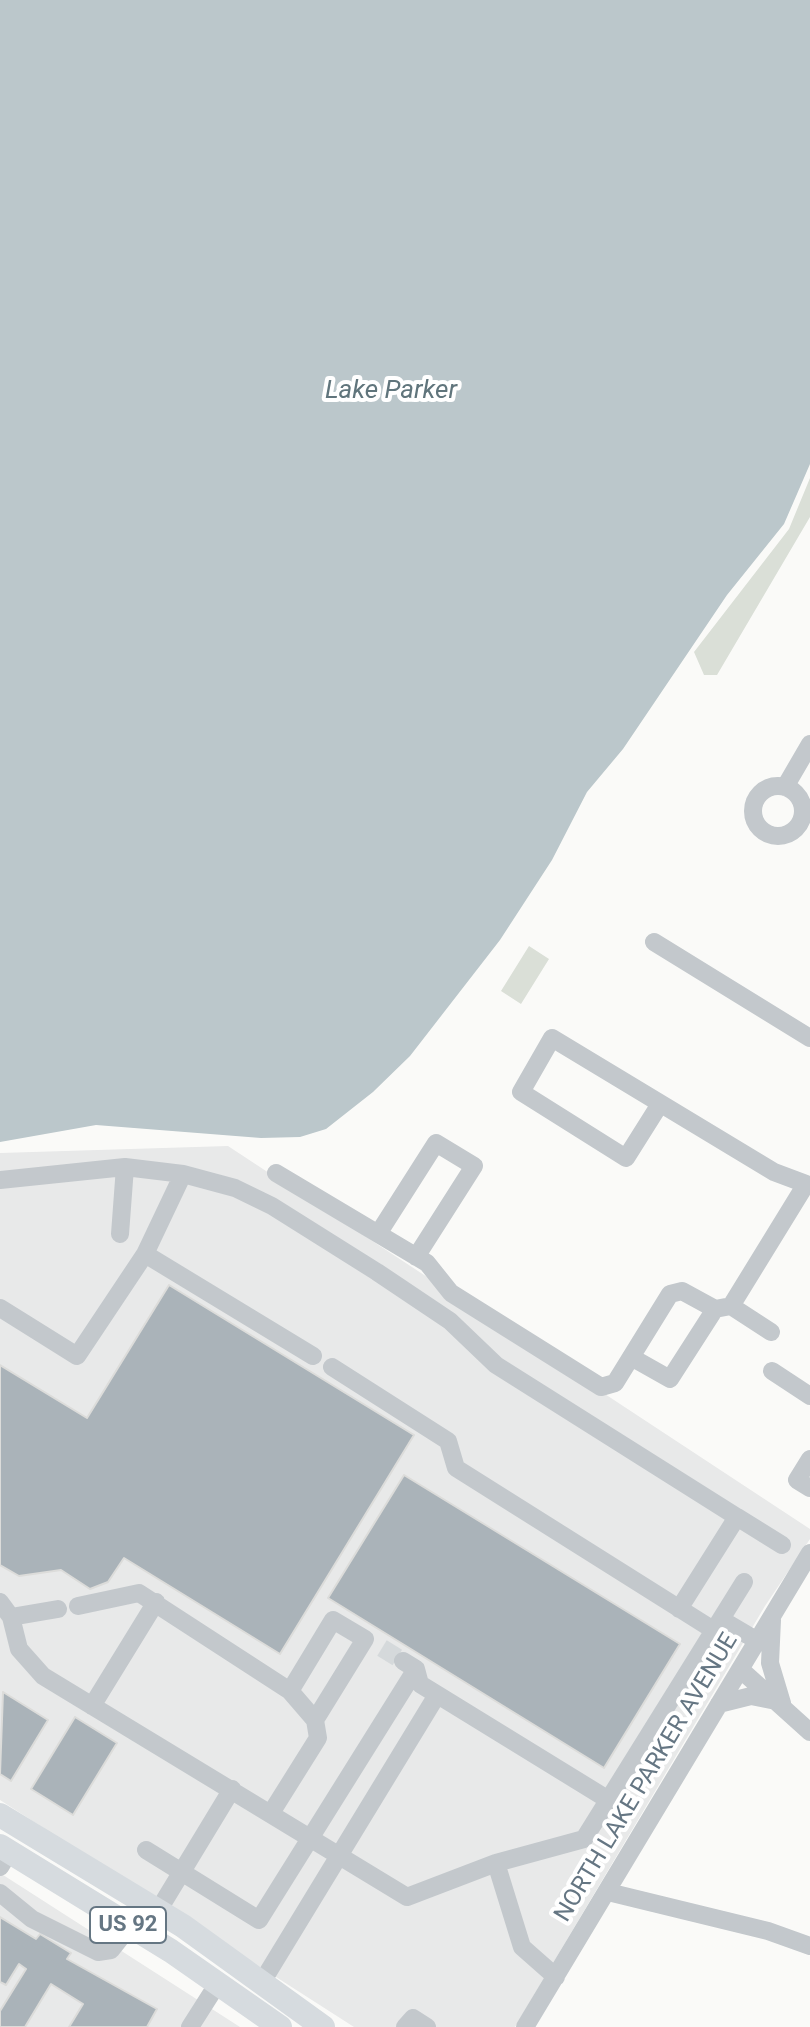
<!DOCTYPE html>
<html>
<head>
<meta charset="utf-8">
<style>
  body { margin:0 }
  canvas { display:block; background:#fafaf8 }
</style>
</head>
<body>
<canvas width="810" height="2027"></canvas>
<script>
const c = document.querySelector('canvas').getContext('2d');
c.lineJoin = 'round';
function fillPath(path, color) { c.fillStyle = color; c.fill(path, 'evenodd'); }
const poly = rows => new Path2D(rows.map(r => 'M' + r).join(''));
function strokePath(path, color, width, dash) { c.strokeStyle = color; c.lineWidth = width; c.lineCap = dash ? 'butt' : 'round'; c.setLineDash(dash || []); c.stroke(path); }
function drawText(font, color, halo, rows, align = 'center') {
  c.font = font + ' Roboto,sans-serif'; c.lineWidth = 8; c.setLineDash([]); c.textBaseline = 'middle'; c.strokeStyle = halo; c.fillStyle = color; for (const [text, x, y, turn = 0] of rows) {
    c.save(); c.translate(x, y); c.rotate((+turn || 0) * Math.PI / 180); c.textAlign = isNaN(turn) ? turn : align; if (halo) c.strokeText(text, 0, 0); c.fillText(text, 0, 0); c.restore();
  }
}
const built = poly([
  [228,1146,810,1529,810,1539,765,1606,515,2027,354,2027,0,1800,0,1153],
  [0,1873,240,2027,0,2027]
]);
const green = poly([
  [810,478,810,517,717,675,704,675,694,652,789,529],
  [529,946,549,959,521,1004,501,991]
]);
const water = poly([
  [0,0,810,0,810,464,784,524,727,595,623,749,587,792,552,860,500,940,410,1056,373,1092,326,1129,300,1137,261,1138,96,1125,0,1142]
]);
const building = poly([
  [169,1285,414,1435,280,1654,124,1558,108,1582,90,1589,61,1570,19,1576,0,1565,0,1365,87,1418,169,1285],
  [404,1475,680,1644,604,1768,328,1598,404,1475],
  [3,1692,48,1720,11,1781,0,1774,3,1692],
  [75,1717,117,1743,73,1815,31,1789,75,1717],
  [0,1917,36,1939,40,1934,71,1953,67,1959,157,2009,147,2027,69,2027,83,2004,51,1984,25,2027,0,2027,0,2011,26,1969,19,1964,6,1985,0,1982,0,1917]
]);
const minorTunnel = poly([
  [382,1648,403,1661]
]);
const minor = poly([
  '753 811a25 25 0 1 1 50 0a25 25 0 1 1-50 0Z',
  [785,787,810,744],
  [654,942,810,1038],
  [276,1173,427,1263,451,1293,601,1387,615,1383,670,1294,682,1291,715,1309,731,1306,806,1184,774,1172,552,1038,521,1092,626,1158,660,1104],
  [183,1174,145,1254,313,1356],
  [0,1180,125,1167,183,1174,235,1188,272,1206,377,1272,450,1321,496,1365,737,1517,679,1609],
  [120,1234,125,1167],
  [378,1234,436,1143,474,1166,416,1257],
  [731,1306,771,1332],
  [0,1308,77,1356,145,1254],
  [631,1357,670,1379,715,1309],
  [332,1367,448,1441,456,1468,715,1631],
  [772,1371,810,1396],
  [810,1459,797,1480,810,1488],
  [737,1517,782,1545],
  [0,1602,11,1617,19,1649,43,1676,407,1897,496,1863,584,1839,744,1582],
  [78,1606,139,1593,290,1691,315,1720,318,1738,271,1813],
  [11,1617,58,1609],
  [722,1620,756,1640],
  [772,1620,770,1663,782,1703],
  [403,1661,416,1669,420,1684,607,1799],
  [740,1669,810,1732],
  [290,1691,333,1620,365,1639,315,1720],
  [719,1704,751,1696,776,1701],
  [92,1706,156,1602],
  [146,1850,259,1920,416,1669],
  [496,1863,522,1947,556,1977],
  [0,1867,9,1852],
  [608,1892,768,1931,810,1946],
  [0,1893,32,1919,98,1952,111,1950,130,1926],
  [158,1911,232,1789],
  [262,1982,437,1695],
  [190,2027,218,1983],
  [405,2027,413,2018,427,2027],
  [525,2027,810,1553]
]);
const major = poly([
  [0,1815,183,1926,323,2027],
  [0,1846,171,1951,280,2027]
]);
const shields = [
  [128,1925,76]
];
const shieldNames = [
  ["US 92",128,1925]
];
const streetNames = [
  ["NORTH LAKE PARKER AVENUE",647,1778,-59]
];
const waterNames = [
  ["Lake Parker",391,391]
];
fillPath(built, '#e8e9e9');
fillPath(green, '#dadfd7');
fillPath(water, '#bbc7cb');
fillPath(building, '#aab3b9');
strokePath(building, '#dcdcda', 2);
strokePath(minorTunnel, '#d5d9db', 18, [18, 9]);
strokePath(minor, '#c3c8cc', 18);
strokePath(major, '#d6dbdf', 24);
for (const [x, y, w] of shields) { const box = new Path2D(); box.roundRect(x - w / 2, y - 18, w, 36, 6); c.fillStyle = '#fff'; c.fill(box); strokePath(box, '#657683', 2); }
drawText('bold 22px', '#657683', null, shieldNames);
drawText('24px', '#657683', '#fff', streetNames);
drawText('italic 26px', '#60757c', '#fff', waterNames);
</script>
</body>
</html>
